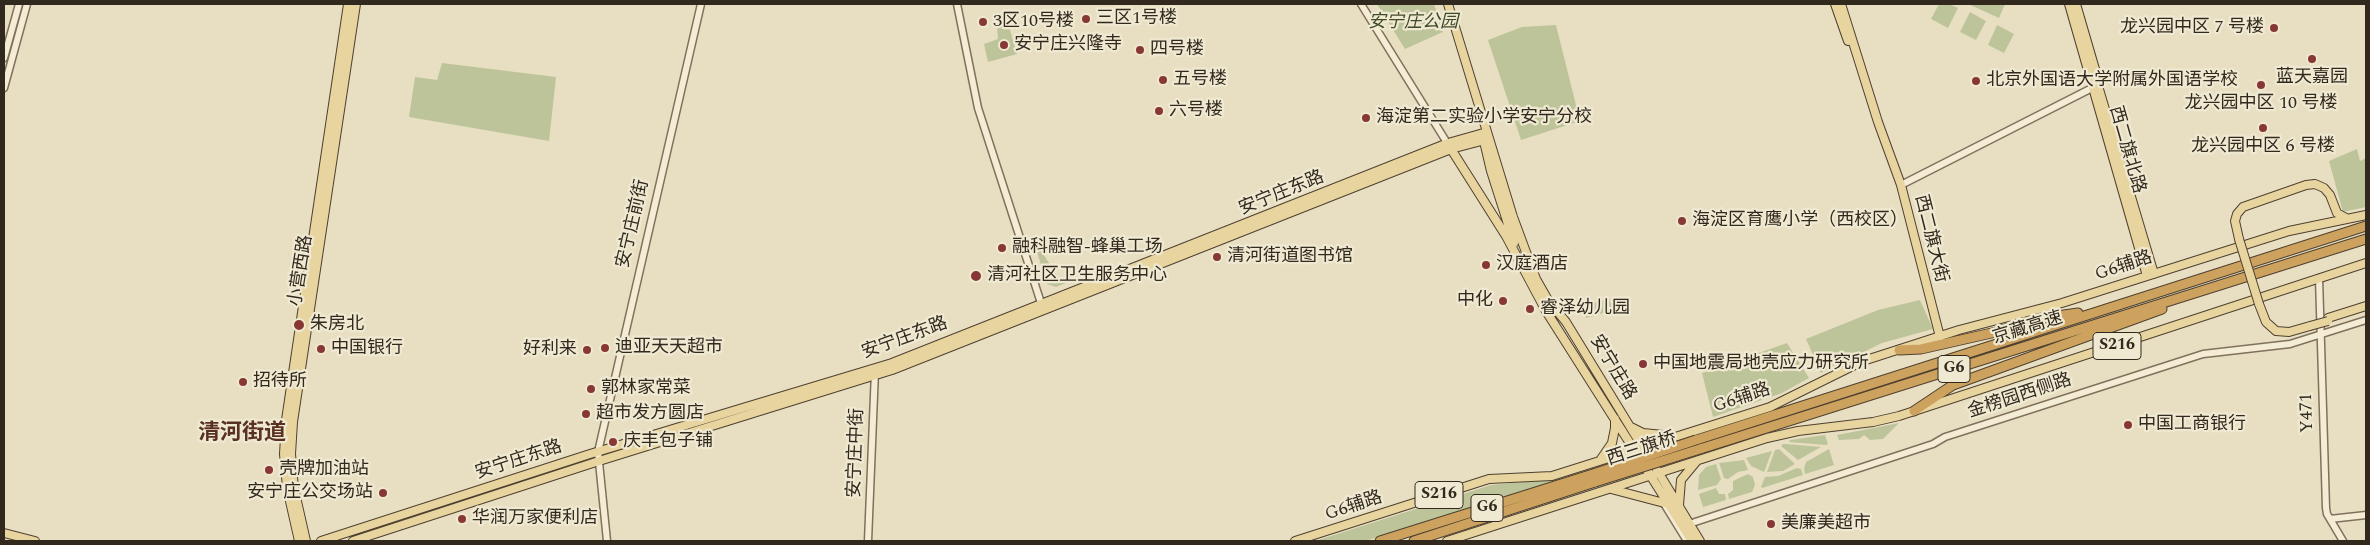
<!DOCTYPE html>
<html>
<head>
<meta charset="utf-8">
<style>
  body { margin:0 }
  #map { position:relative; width:2370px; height:545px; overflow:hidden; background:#e8dfc3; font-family:Spectral,serif }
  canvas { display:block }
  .frame { position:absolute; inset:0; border:5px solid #31291e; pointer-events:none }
</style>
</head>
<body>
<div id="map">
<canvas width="2370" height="545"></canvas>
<div class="frame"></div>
</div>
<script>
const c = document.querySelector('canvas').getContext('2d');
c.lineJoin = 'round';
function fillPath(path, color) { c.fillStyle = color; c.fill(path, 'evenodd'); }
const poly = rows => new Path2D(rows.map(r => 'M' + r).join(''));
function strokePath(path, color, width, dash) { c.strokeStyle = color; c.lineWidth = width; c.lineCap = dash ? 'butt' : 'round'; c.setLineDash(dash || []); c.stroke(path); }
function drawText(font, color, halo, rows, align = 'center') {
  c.font = font + ' Spectral,"Noto Sans SC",serif'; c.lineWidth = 4.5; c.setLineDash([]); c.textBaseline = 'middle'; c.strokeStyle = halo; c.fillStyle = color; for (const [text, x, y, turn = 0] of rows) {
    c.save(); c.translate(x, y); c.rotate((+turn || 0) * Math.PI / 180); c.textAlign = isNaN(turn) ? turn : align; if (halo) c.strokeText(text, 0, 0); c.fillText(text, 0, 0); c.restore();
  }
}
const green = poly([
  [1377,4,1434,4,1443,32,1405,49],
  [1939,4,1949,4,1958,8,1948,28,1931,19],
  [1968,4,2005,4,1999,18],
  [1970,12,1986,21,1976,40,1960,32],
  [1008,23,1017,54,988,62,984,44,998,39,997,26],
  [1556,25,1580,121,1521,140,1488,40,1522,27],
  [1997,25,2014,34,2004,53,1988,45],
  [442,63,556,77,549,141,409,117,415,77,437,80],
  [2357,149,2360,161,2366,158,2366,207,2343,212,2329,161],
  [1040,249,1058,277,1066,283,1056,287,1047,284,1037,252],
  [1609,298,1613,310,1586,318,1582,307],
  [1920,300,1933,329,1882,343,1821,373,1806,339,1878,310],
  [1787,343,1809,378,1782,393,1713,417,1702,373],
  [1899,423,1883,439,1870,440,1864,435,1859,439,1839,440,1837,435],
  [1825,435,1828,444,1826,445,1789,442,1790,440],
  [1783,444,1786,444,1821,447,1798,460,1781,446],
  [1779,449,1795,464,1783,471,1767,472,1775,450],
  [1829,449,1834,465,1805,474,1804,469,1806,462],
  [1772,451,1764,472,1751,466,1746,458],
  [1744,460,1748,470,1738,472,1728,479,1724,478,1719,463],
  [1716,464,1721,479,1717,485,1698,490,1699,475,1706,467],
  [1797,468,1801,469,1803,475,1762,488,1761,487,1765,477,1778,476],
  [1748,474,1753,477,1755,485,1752,492,1729,499,1728,494,1733,490,1733,481],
  [1565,478,1365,541,1315,541,1491,485],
  [1716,488,1719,494,1725,494,1726,500,1703,507,1699,494]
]);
const minor = poly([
  [957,4,978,108,1041,303],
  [1361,4,1449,146],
  [4,58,19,4],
  [4,88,27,4],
  [1901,185,2096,86],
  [2319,278,2326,508,2327,514,2343,541],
  [1663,502,1687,541],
  [2330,519,2366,515],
  [1689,524,1933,444,1945,437,2203,354,2290,344,2366,320],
  [607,541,598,452,701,4],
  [868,541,875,371]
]);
const major = poly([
  [1448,4,1513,217,1536,279,1548,300,1566,322,1651,461],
  [1835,4,1848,41],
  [1841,4,1878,122,1901,185,1940,337],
  [2069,4,2147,276],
  [2076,4,2097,76,2098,86,2154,274],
  [1483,137,1491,171,1514,243],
  [1451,149,1506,236,1546,311,1692,541],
  [2239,239,2235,221,2237,214,2243,207,2306,185,2315,184,2324,188,2330,195,2337,213,2346,218],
  [2259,304,2266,322,2276,331,2289,332,2310,326],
  [2328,318,2366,306],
  [1631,427,1643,433,1673,436],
  [1601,459,1612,443,1615,428,1615,419],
  [1657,470,1700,541],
  [1611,489,1668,504],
  [1679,505,1681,480,1696,462],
  [4,533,35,541],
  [299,541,287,488,284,454,286,420,348,4],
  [306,541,294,488,291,454,293,422,356,4],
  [321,541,590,454,892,363,1448,143,1487,132],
  [353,541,599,461,892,370,1451,149,1489,139],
  [1295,541,1489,479,1552,476,1770,407,1863,361,1959,330,2062,303,2289,231,2366,215],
  [1447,541,1767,438,1798,431,1873,422,1899,416,2366,263]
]);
const highway = poly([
  [1899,350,1921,349,1996,332,2036,319,2078,313],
  [1914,411,1953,385,2162,309],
  [1696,440,2366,226],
  [1700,449,2366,239],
  [1380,541,1593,474],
  [1414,541,1595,482]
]);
const majorBridge = poly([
  [2239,239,2259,304],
  [2310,326,2328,321]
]);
const highwayBridge = poly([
  [1593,474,1696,440],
  [1595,482,1700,449]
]);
const markers = [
  [1086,19,5,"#873834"],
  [983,22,5,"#873834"],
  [2274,28,5,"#873834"],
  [1004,45,5,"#873834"],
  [1140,50,5,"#873834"],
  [2312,59,5,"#873834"],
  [1163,80,5,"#873834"],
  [1976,81,5,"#873834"],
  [2261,85,5,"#873834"],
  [1159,111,5,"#873834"],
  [1366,118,5,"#873834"],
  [2263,128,5,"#873834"],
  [1682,221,5,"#873834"],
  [1002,248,5,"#873834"],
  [1217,257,5,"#873834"],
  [1486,265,5,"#873834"],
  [976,276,6,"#873834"],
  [1503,301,5,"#873834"],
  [1530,309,5,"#873834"],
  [299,325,6,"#873834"],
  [605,348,5,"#873834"],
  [321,349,5,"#873834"],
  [587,350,5,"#873834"],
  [1643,364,5,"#873834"],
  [243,382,5,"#873834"],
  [591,389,5,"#873834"],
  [586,414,5,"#873834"],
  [2128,425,5,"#873834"],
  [613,442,5,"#873834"],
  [269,470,5,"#873834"],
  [383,493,5,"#873834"],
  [462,519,5,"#873834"],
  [1771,524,5,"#873834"]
];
const shields = [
  [2117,346,48],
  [1954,369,32],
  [1439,495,48],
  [1487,508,32]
];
const shieldNames = [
  ["S216",2117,346],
  ["G6",1954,369],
  ["S216",1439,495],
  ["G6",1487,508]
];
const poiNames = [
  ["三区1号楼",1096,19],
  ["3区10号楼",993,22],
  ["龙兴园中区 7 号楼",2264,28,"right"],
  ["安宁庄兴隆寺",1014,45],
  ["四号楼",1150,50],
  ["蓝天嘉园",2312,78,"center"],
  ["五号楼",1173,80],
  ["北京外国语大学附属外国语学校",1986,81],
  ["龙兴园中区 10 号楼",2261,104,"center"],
  ["六号楼",1169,111],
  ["海淀第二实验小学安宁分校",1376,118],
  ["龙兴园中区 6 号楼",2263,147,"center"],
  ["海淀区育鹰小学（西校区）",1692,221],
  ["融科融智-蜂巢工场",1012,248],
  ["清河街道图书馆",1227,257],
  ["汉庭酒店",1496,265],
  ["清河社区卫生服务中心",987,276],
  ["中化",1493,301,"right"],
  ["睿泽幼儿园",1540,309],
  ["朱房北",310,325],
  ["迪亚天天超市",615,348],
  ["中国银行",331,349],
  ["好利来",577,350,"right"],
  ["中国地震局地壳应力研究所",1653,364],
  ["招待所",253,382],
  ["郭林家常菜",601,389],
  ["超市发方圆店",596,414],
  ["中国工商银行",2138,425],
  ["庆丰包子铺",623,442],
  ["壳牌加油站",279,470],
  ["安宁庄公交场站",373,493,"right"],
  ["华润万家便利店",472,519],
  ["美廉美超市",1781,524]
];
const parkNames = [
  ["安宁庄公园",1413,23]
];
const streetNames = [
  ["西二旗北路",2126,150,74],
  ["安宁庄东路",1282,194,-22],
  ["安宁庄前街",634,224,-77],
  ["西二旗大街",1930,239,76],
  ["G6辅路",2124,267,-18],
  ["小营西路",302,271,-81],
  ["京藏高速",2028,329,-17],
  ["安宁庄东路",905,339,-20],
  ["安宁庄路",1612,368,59],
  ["金榜园西侧路",2020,397,-18],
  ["G6辅路",1742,399,-18],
  ["Y471",2308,413,-92],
  ["西三旗桥",1642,450,-18],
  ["安宁庄中街",857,453,-88],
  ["安宁庄东路",519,461,-18],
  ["G6辅路",1354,507,-18]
];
const districtNames = [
  ["清河街道",242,435]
];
fillPath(green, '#bdc499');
strokePath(minor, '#80715c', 9);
strokePath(major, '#4e4030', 10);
strokePath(highway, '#4e4030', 11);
strokePath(minor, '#f4ecd5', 6);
strokePath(major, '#e7d49f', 8);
strokePath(highway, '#cda25e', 9);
strokePath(majorBridge, '#4e4030', 10, []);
strokePath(highwayBridge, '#4e4030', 11, []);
strokePath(majorBridge, '#e7d49f', 8);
strokePath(highwayBridge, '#cda25e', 9);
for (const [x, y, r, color] of markers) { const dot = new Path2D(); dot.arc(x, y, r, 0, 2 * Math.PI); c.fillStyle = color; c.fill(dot); strokePath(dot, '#f0e9d2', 2); }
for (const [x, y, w] of shields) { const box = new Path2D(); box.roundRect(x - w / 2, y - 13.5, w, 27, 4); c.fillStyle = '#f0e9d2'; c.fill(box); strokePath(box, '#31291e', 1); }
drawText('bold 16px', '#31291e', null, shieldNames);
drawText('18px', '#31291e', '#f0e9d2', poiNames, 'left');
drawText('italic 18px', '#404b28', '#f0e9d2', parkNames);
drawText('18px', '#31291e', '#f0e9d2', streetNames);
drawText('bold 22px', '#593123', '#f0e9d2', districtNames);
</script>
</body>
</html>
